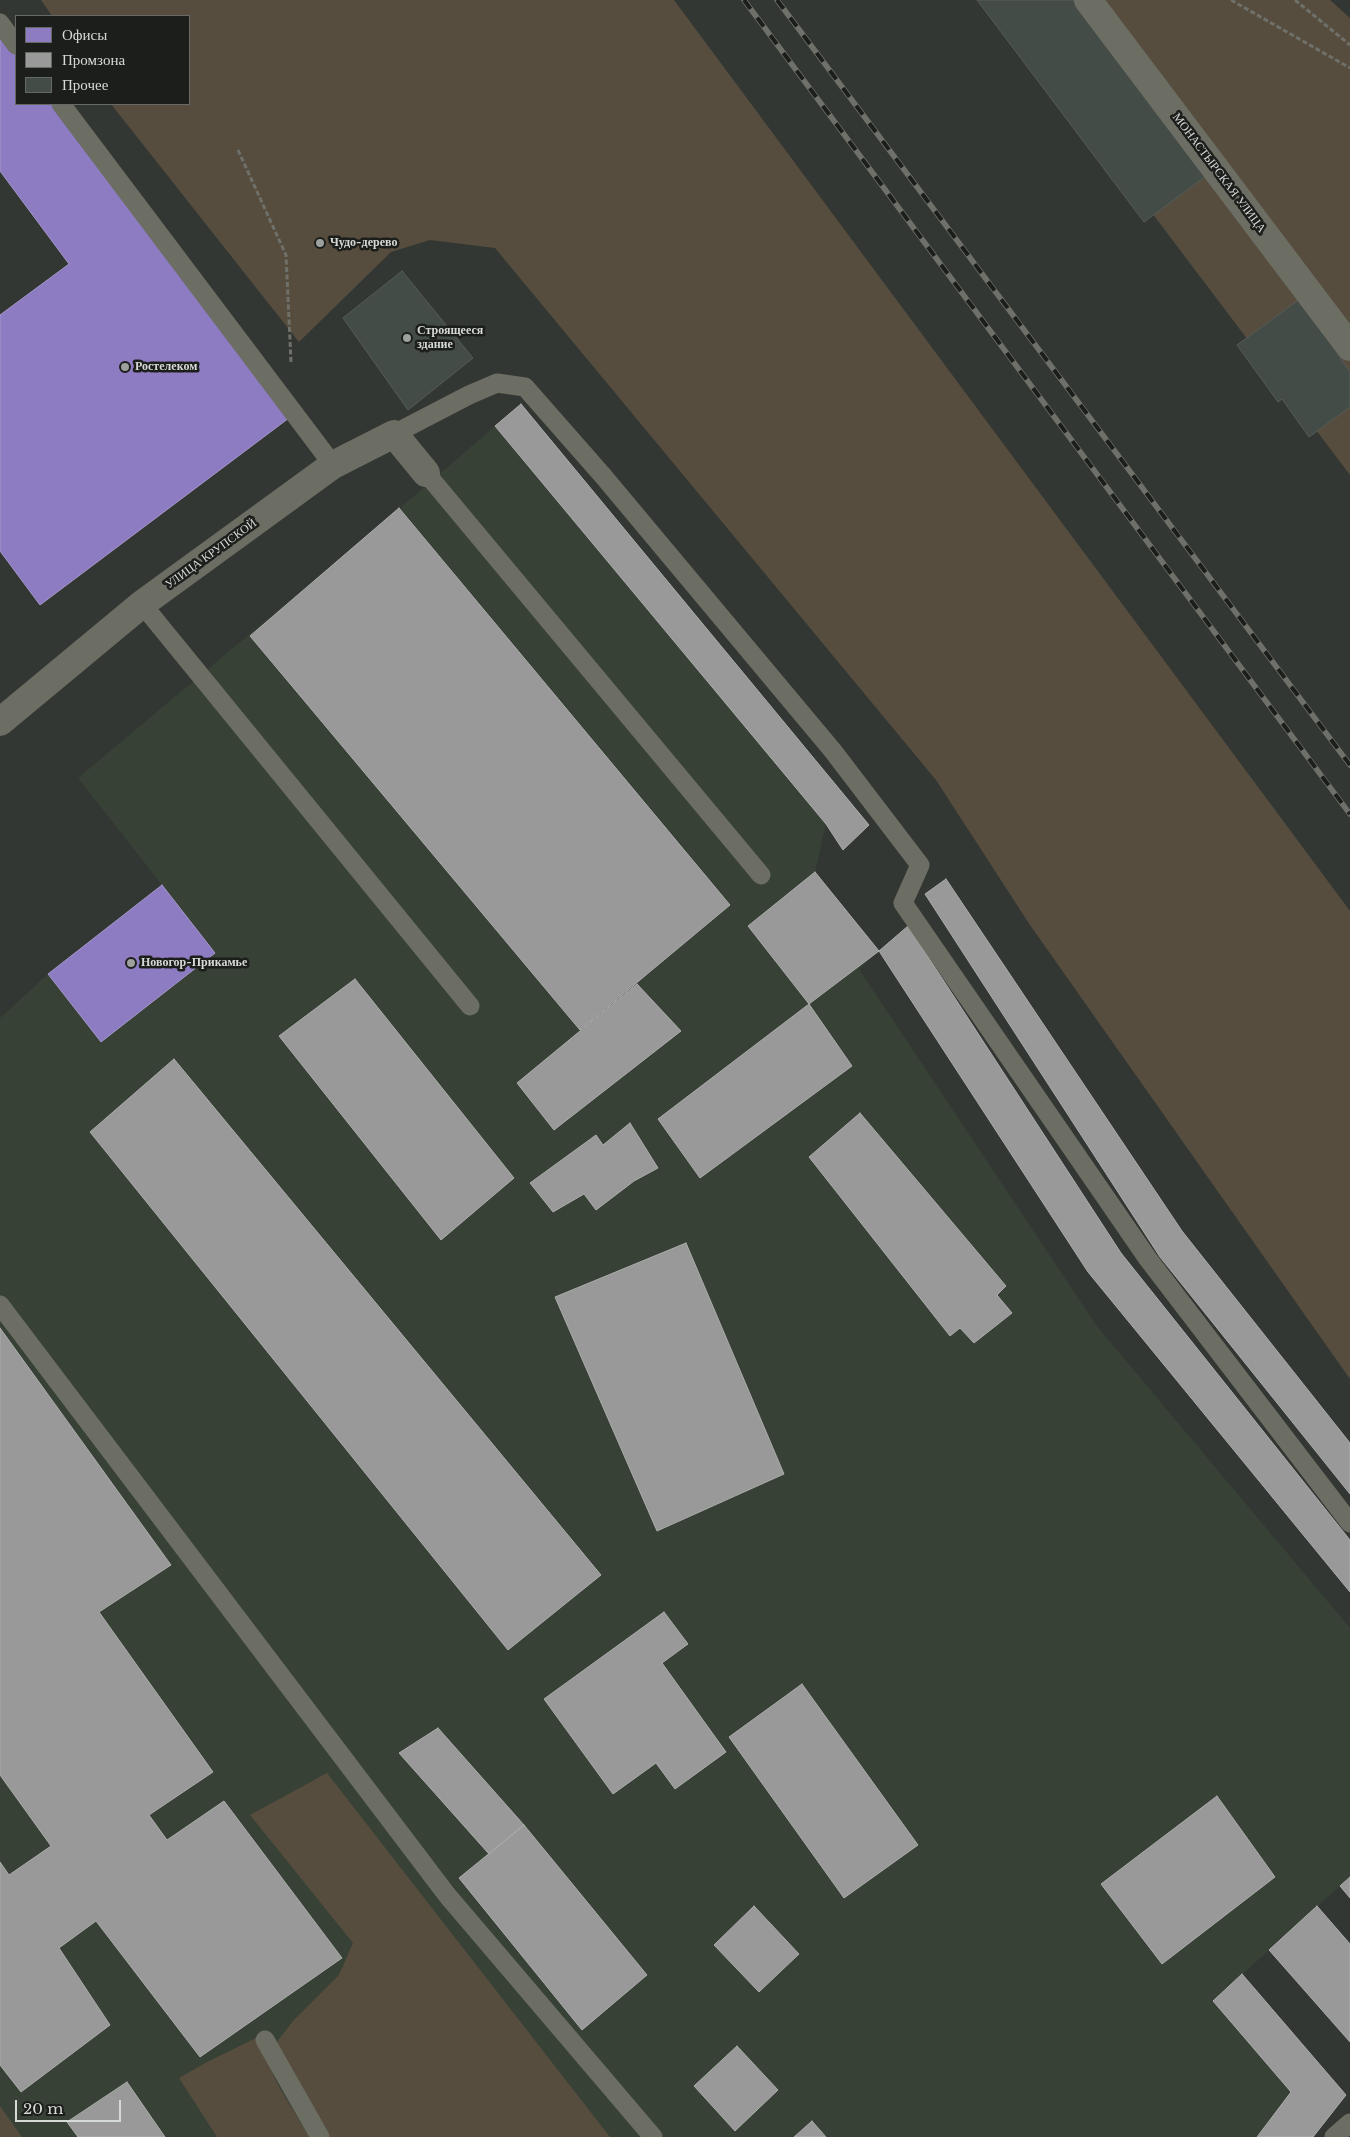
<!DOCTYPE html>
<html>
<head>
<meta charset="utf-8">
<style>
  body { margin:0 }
  #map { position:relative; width:1350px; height:2137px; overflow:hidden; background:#333733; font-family:"Libre Baskerville",serif }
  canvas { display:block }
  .legend { position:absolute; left:15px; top:15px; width:175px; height:90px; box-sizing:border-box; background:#1c1e1b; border:1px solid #666966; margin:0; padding:6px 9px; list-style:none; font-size:15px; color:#d6dad6 }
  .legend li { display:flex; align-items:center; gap:10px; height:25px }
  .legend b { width:25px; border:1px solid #666966 }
  .scale { position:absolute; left:15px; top:2100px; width:106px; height:22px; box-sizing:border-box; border:2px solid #d6dad6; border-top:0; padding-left:6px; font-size:15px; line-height:18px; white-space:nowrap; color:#d6dad6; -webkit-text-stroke:4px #1c1e1b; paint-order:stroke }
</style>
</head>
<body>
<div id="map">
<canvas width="1350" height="2137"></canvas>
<ul class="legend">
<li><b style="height:14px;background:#8e7cc3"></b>Офисы</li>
<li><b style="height:14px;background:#999"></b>Промзона</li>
<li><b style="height:14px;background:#444c48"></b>Прочее</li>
</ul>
<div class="scale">20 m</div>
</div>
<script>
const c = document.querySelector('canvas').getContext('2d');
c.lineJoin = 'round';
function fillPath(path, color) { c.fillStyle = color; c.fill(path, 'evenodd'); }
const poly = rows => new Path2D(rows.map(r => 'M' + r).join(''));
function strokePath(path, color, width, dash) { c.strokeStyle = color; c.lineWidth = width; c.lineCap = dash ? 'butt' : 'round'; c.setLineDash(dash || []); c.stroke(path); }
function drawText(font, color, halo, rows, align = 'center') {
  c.font = font + ' "Libre Baskerville",serif'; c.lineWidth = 5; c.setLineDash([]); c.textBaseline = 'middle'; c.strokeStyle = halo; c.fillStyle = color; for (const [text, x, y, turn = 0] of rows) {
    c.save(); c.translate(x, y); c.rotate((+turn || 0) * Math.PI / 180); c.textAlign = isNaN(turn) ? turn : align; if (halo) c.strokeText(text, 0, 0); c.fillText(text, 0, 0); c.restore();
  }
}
const built = poly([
  [495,426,826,824,815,872,879,951,859,969,1096,1325,1350,1628,1350,1877,1213,2001,1291,2092,1257,2137,0,2137,0,1018,48,974,162,885,78,778,420,491]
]);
const green = poly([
  [41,0,674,0,1350,911,1350,1379,1030,925,936,780,495,248,430,240,391,252,299,342,111,104,189,104,189,16,52,16],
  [991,0,1330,0,1350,18,1350,475],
  [327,1773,610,2137,327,2137,276,2043,293,2021,339,1975,353,1943,250,1815],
  [256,2038,278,2085,309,2137,217,2137,179,2078,207,2062],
  [0,2106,22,2137,0,2137]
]);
const offices = poly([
  [0,32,16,53,16,104,54,104,289,418,40,605,0,551,0,315,69,264,0,171,0,32],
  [162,885,215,953,101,1042,48,974,162,885]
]);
const industry = poly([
  [521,404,869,825,843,850,826,824,495,426,521,404],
  [399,508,730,905,580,1030,250,636,399,508],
  [815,872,879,951,809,1004,748,926,815,872],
  [946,879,1182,1231,1350,1443,1350,1494,1160,1257,925,894,946,879],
  [908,926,1121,1253,1350,1540,1350,1592,1088,1272,879,951,908,926],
  [355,979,514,1178,441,1240,279,1036,355,979],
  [637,984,681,1031,554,1130,517,1083,637,984],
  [809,1004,852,1066,700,1178,658,1119,809,1004],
  [174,1059,601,1575,508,1650,90,1132,174,1059],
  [860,1113,1006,1286,997,1295,1012,1313,974,1343,960,1328,950,1336,809,1157,860,1113],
  [630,1123,658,1168,634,1181,596,1210,584,1194,553,1212,530,1183,596,1135,603,1145,630,1123],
  [686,1243,784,1474,657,1531,555,1297,686,1243],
  [0,1328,171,1565,99,1612,213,1772,149,1815,167,1840,224,1801,342,1958,200,2057,96,1921,59,1948,110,2025,21,2092,0,2065,0,1862,9,1875,51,1846,0,1775,0,1328],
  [664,1612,688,1644,662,1663,726,1752,675,1789,656,1763,613,1794,544,1699,664,1612],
  [802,1684,918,1845,844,1898,729,1737,802,1684],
  [438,1728,524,1825,489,1854,399,1753,438,1728],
  [1217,1796,1275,1877,1162,1964,1101,1884,1217,1796],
  [524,1825,647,1975,582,2030,459,1878,524,1825],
  [1350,1877,1350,1898,1340,1886,1350,1877],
  [754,1906,799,1954,759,1992,714,1945,754,1906],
  [1317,1906,1350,1944,1350,2042,1269,1950,1317,1906],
  [1242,1974,1346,2095,1313,2137,1257,2137,1291,2092,1213,2001,1242,1974],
  [737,2046,778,2090,735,2131,694,2086,737,2046],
  [127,2082,165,2137,78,2137,67,2122,127,2082],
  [812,2121,826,2137,794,2137,812,2121]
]);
const building = poly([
  [977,0,1073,0,1206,176,1144,222,977,0],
  [402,271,473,358,408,410,343,318,402,271],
  [1304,296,1346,354,1340,358,1350,372,1350,407,1309,437,1282,399,1278,402,1237,345,1304,296]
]);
const path = poly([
  [1231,0,1350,68],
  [1295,0,1350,45],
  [238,150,286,255,291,362]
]);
const lane = poly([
  [0,23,16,45],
  [61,104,333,465],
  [394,434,469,395,497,383,525,387,604,477,833,751,920,865,903,903,1148,1259,1350,1523],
  [426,473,761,875],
  [142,604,470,1006],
  [0,1305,447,1895,653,2137],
  [265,2040,320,2137],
  [1334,2137,1350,2123]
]);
const street = poly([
  [1088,0,1350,347],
  [0,722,142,604,333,465,394,434,426,473]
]);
const rail = poly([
  [744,0,1350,814],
  [777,0,1350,765]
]);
const markers = [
  [320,243,5,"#9da19d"],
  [407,338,5,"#9da19d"],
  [125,367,5,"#9da19d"],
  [131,963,5,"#9da19d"]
];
const streetNames = [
  ["МОНАСТЫРСКАЯ УЛИЦА",1219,173,53],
  ["УЛИЦА КРУПСКОЙ",211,554,-36]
];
const poiNames = [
  ["Чудо-дерево",330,243],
  ["Строящееся",417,331],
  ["здание",417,345],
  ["Ростелеком",135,367],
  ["Новогор-Прикамье",141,963]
];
fillPath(built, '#374136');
fillPath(green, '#564d3e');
fillPath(offices, '#8e7cc3');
strokePath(offices, '#a498c9', 1);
fillPath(industry, '#999');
strokePath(industry, '#abacab', 1);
fillPath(building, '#444c48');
strokePath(building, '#575b58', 1);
strokePath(path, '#6e7069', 3, [5, 2.5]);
strokePath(lane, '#6c6d63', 19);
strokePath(street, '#6c6d63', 28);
strokePath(rail, '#6e7069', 5.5);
strokePath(rail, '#1c1e1b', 4, [11]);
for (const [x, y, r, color] of markers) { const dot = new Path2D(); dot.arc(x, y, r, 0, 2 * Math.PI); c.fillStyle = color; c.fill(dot); strokePath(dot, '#1c1e1b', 2); }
drawText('12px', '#d6dad6', '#1c1e1b', streetNames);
drawText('bold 12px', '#d6dad6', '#1c1e1b', poiNames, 'left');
</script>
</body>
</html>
